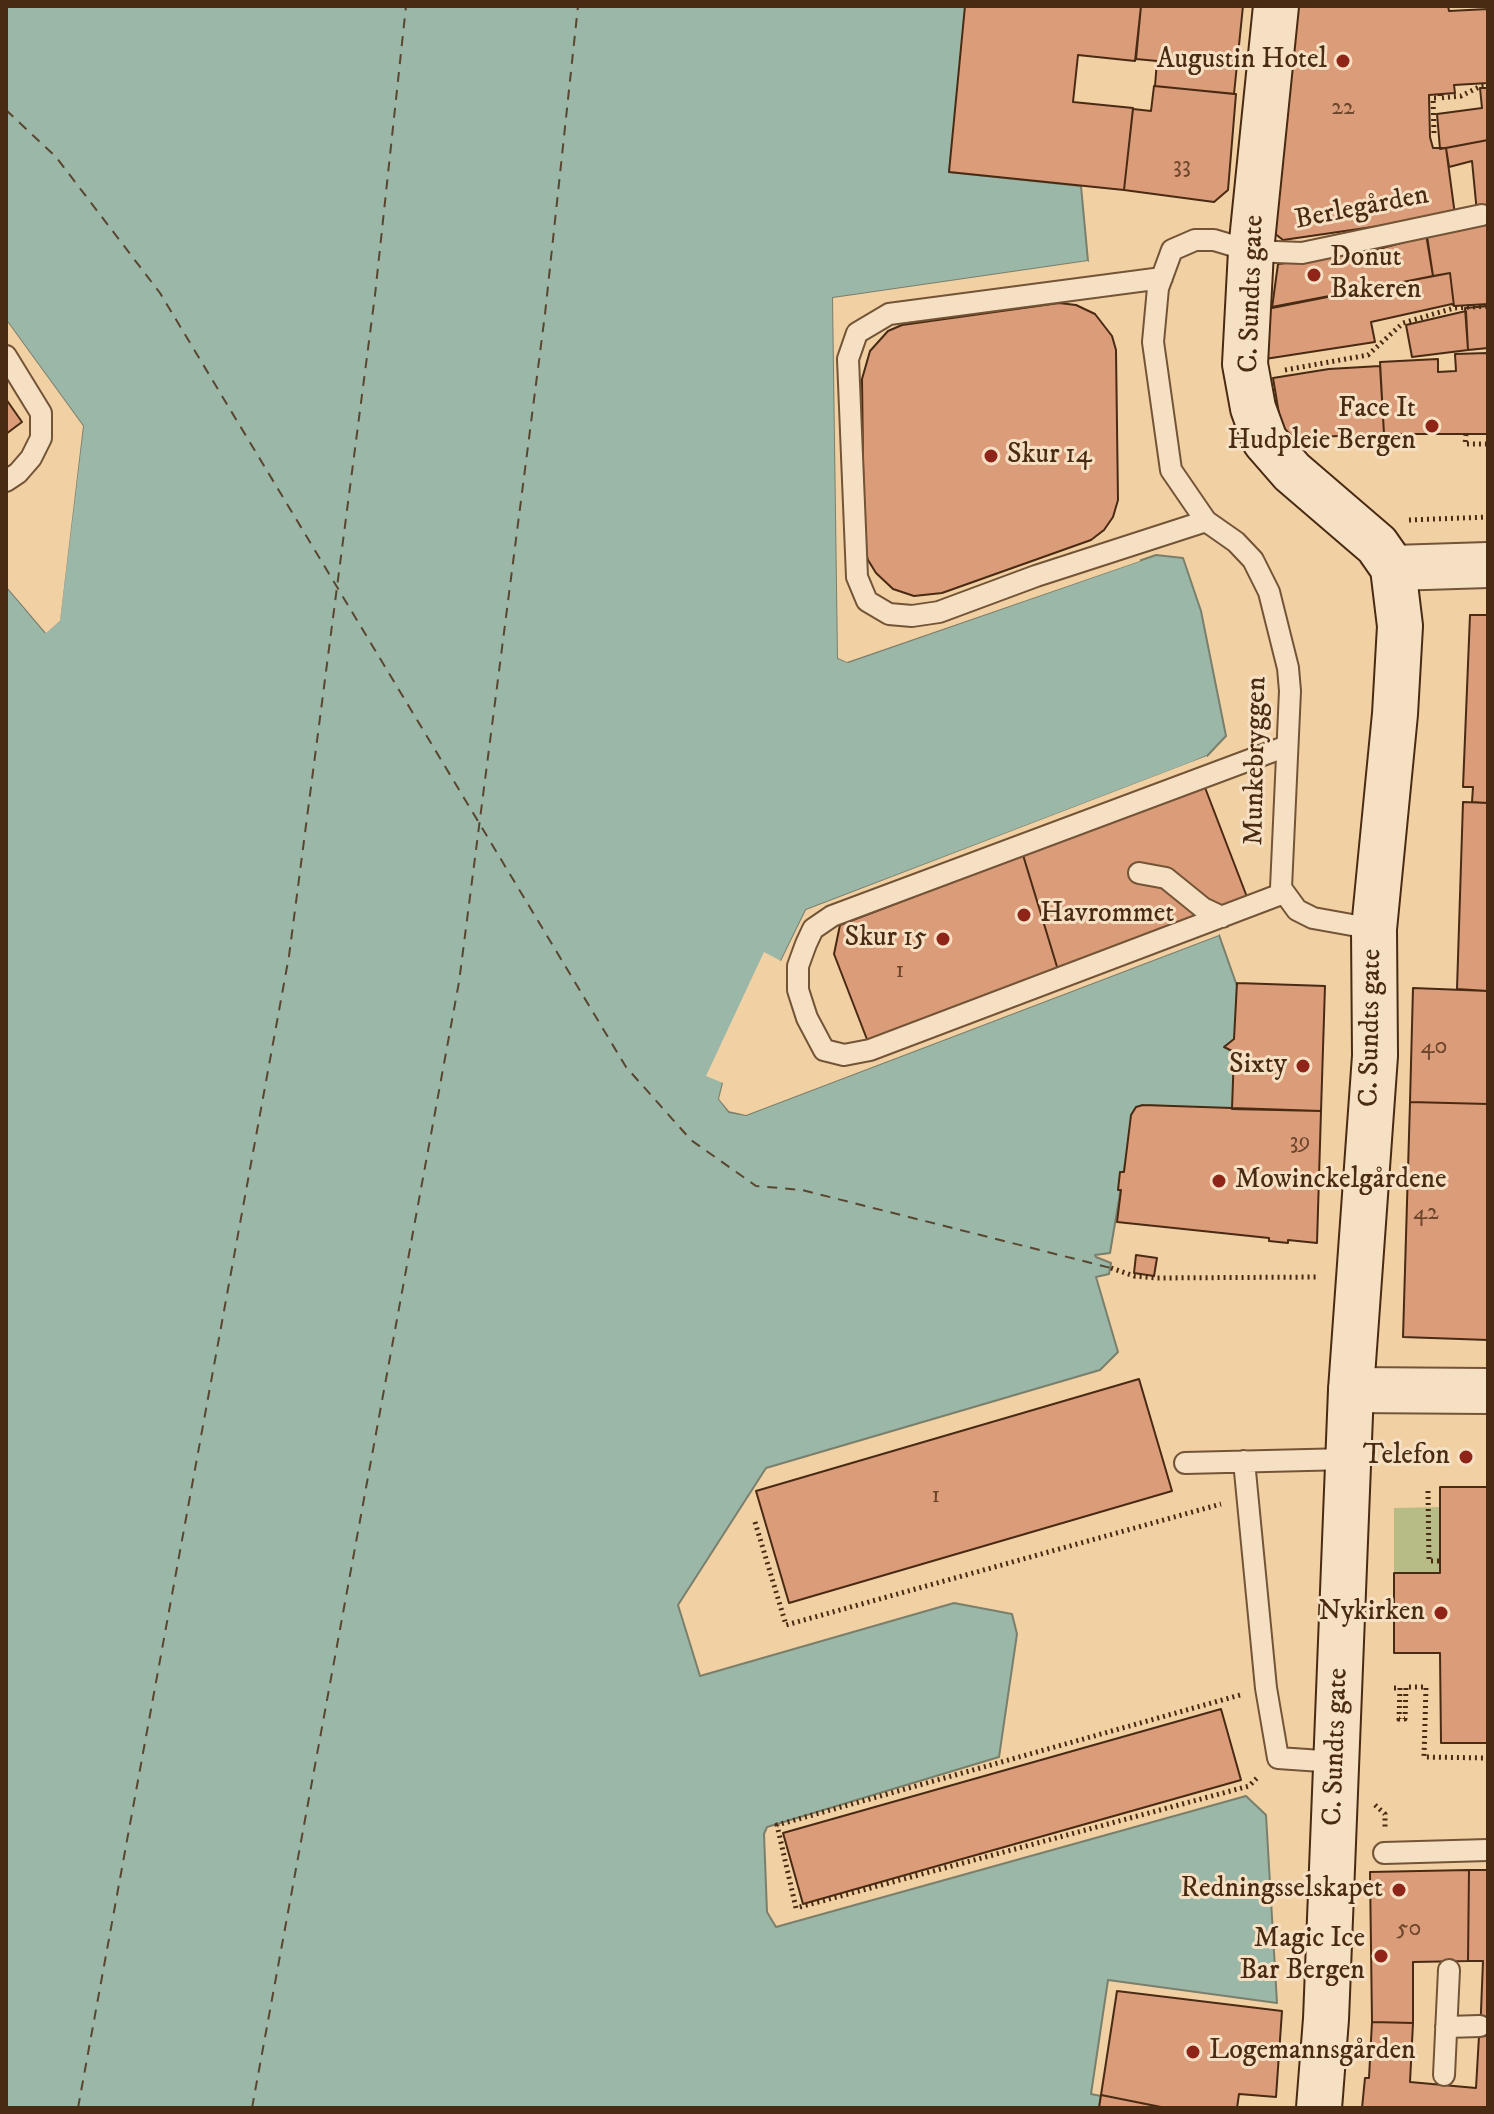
<!DOCTYPE html>
<html>
<head>
<meta charset="utf-8">
<style>
  body { margin:0 }
  #map { position:relative; width:1494px; height:2114px; overflow:hidden; background:#f1d0a4; font-family:"IM FELL DW Pica",serif }
  canvas { display:block }
  .frame { position:absolute; inset:0; border:8px solid #492a12; pointer-events:none }
</style>
</head>
<body>
<div id="map">
<canvas width="1494" height="2114"></canvas>
<div class="frame"></div>
</div>
<script>
const c = document.querySelector('canvas').getContext('2d');
c.lineJoin = 'round';
function fillPath(path, color) { c.fillStyle = color; c.fill(path, 'evenodd'); }
const poly = rows => new Path2D(rows.map(r => 'M' + r).join(''));
function strokePath(path, color, width, dash) { c.strokeStyle = color; c.lineWidth = width; c.lineCap = dash ? 'butt' : 'round'; c.setLineDash(dash || []); c.stroke(path); }
function drawText(font, color, halo, rows, align = 'center') {
  c.font = font + ' "IM FELL DW Pica",serif'; c.lineWidth = 6; c.setLineDash([]); c.textBaseline = 'middle'; c.strokeStyle = halo; c.fillStyle = color; for (const [text, x, y, turn = 0] of rows) {
    c.save(); c.translate(x, y); c.rotate((+turn || 0) * Math.PI / 180); c.textAlign = isNaN(turn) ? turn : align; if (halo) c.strokeText(text, 0, 0); c.fillText(text, 0, 0); c.restore();
  }
}
const green = poly([
  [1440,1507,1440,1573,1394,1573,1394,1508]
]);
const water = poly([
  [6,6,968,6,949,172,1081,186,1088,261,833,298,838,658,848,662,1156,555,1183,558,1201,611,1226,736,1207,756,1191,763,806,910,724,1078,719,1099,729,1112,746,1115,1219,935,1237,986,1233,1109,1142,1105,1134,1110,1110,1253,1095,1255,1096,1257,1111,1263,1109,1274,1096,1277,1118,1352,1100,1370,766,1468,678,1605,700,1676,954,1603,1012,1614,1017,1634,999,1757,767,1827,764,1834,767,1912,776,1927,1246,1796,1266,1815,1277,2003,1108,1980,1091,2094,1101,2096,1099,2108,6,2108,6,586,45,632,59,621,83,426,6,320,6,6]
]);
const pier = poly([
  [1088,261,1089,265,837,301,842,656,848,658,1139,557,1140,561,847,662,838,658,833,298],
  [6,320,83,426,60,621,46,633,6,586,6,582,46,627,56,619,79,427,6,327],
  [1207,756,1207,760,1192,767,809,913,728,1080,723,1098,731,1108,746,1110,1218,931,1219,935,746,1115,729,1111,719,1099,723,1083,706,1076,764,952,781,961,806,910]
]);
const ferry = poly([
  [6,110,56,157,160,293,626,1067,691,1140,756,1186,802,1190,1111,1268],
  [78,2108,289,956,375,295,406,6],
  [252,2108,459,982,545,314,578,6]
]);
const building = poly([
  [965,6,1141,6,1135,61,1078,55,1073,102,1133,108,1124,190,949,172,965,6],
  [1141,6,1243,6,1234,94,1155,86,1157,61,1136,59,1141,6],
  [1296,6,1448,6,1449,11,1488,9,1488,83,1454,85,1455,93,1429,95,1430,137,1433,148,1446,148,1455,215,1283,240,1269,229,1296,6],
  [1154,86,1236,94,1228,190,1214,202,1124,190,1133,109,1151,111,1154,86],
  [1480,88,1488,88,1488,140,1440,149,1437,114,1482,108,1480,88],
  [1488,140,1488,211,1477,213,1472,161,1449,167,1446,148,1488,140],
  [1488,215,1488,304,1454,306,1450,273,1433,276,1426,234,1488,215],
  [1427,236,1433,276,1272,308,1278,264,1364,253,1427,236],
  [1450,273,1454,306,1452,304,1371,322,1375,342,1265,359,1256,310,1450,273],
  [1059,303,1076,305,1095,314,1112,336,1116,350,1118,500,1113,517,1104,530,1091,540,942,593,914,596,893,589,876,573,868,560,864,546,862,379,870,351,888,331,902,325,1059,303],
  [1488,306,1488,348,1468,350,1465,308,1488,306],
  [1466,311,1468,350,1412,357,1406,325,1466,311],
  [1488,353,1488,434,1384,434,1380,362,1438,359,1438,372,1456,371,1455,354,1488,353],
  [1380,366,1384,434,1294,438,1281,426,1273,378,1329,369,1380,366],
  [6,399,22,422,6,434,6,399],
  [1470,615,1488,615,1488,803,1472,802,1473,787,1463,787,1470,615],
  [1204,785,1247,897,1058,970,1023,855,1204,785],
  [1463,802,1488,803,1488,991,1457,989,1463,802],
  [1023,855,1058,970,868,1042,834,954,840,925,1023,855],
  [1237,983,1325,986,1321,1111,1232,1109,1234,1052,1224,1047,1234,1039,1237,983],
  [1413,988,1488,991,1488,1104,1410,1102,1413,988],
  [1410,1102,1488,1104,1488,1340,1403,1337,1410,1102],
  [1143,1105,1321,1111,1317,1243,1288,1240,1288,1243,1269,1241,1269,1238,1117,1222,1121,1190,1118,1190,1120,1172,1124,1172,1131,1115,1136,1107,1143,1105],
  [1136,1255,1157,1258,1154,1276,1134,1273,1136,1255],
  [1139,1379,1172,1491,789,1603,756,1491,1139,1379],
  [1440,1487,1488,1487,1488,1743,1441,1743,1440,1653,1394,1653,1394,1573,1440,1573,1440,1487],
  [1221,1709,1241,1780,803,1904,783,1833,1221,1709],
  [1469,1870,1468,1961,1413,1962,1413,2023,1372,2022,1370,1872,1469,1870],
  [1469,1870,1488,1870,1488,2036,1480,2036,1483,1961,1468,1961,1469,1870],
  [1117,1991,1282,2011,1276,2097,1239,2094,1237,2108,1166,2108,1101,2095,1117,1991],
  [1372,2022,1413,2023,1410,2082,1476,2088,1479,2036,1488,2036,1488,2108,1362,2108,1365,2078,1369,2078,1372,2022],
  [1101,2095,1166,2108,1099,2108,1101,2095]
]);
const path = poly([
  [1440,94,1440,98,1461,96,1481,86,1488,85],
  [1434,133,1433,98,1440,98],
  [1285,370,1368,355,1403,323,1454,308,1488,306],
  [1466,434,1465,444,1488,444],
  [1409,520,1488,517],
  [1111,1268,1134,1276,1157,1278,1318,1277],
  [1428,1491,1429,1561,1440,1561],
  [755,1522,786,1625,1221,1504],
  [1394,1688,1400,1688,1399,1719,1405,1719,1406,1687,1426,1687,1424,1757,1488,1758],
  [1240,1695,777,1825,796,1908,1249,1786,1257,1778],
  [1375,1805,1385,1814,1385,1827]
]);
const service = poly([
  [1162,278,889,314,857,333,848,359,857,577,867,601,889,614,912,616,939,612,1036,576,1206,521],
  [6,356,41,413,41,438,31,458,18,473,6,481],
  [1139,873,1166,878,1203,908,1222,917],
  [1284,893,870,1050,844,1055,824,1050,807,1018,798,990,798,966,806,944,813,929,832,916,1287,746],
  [1374,929,1313,918,1297,910,1281,888,1290,691,1288,668,1269,592,1253,560,1236,542,1206,521,1171,470,1153,342,1158,288,1172,250,1195,240,1214,240,1251,251,1302,253,1482,215],
  [1244,1461,1266,1688,1278,1758,1336,1762],
  [1185,1463,1348,1459],
  [1384,1853,1488,1850],
  [1446,2027,1480,2026],
  [1444,2075,1449,1970]
]);
const tertiary = poly([
  [1393,568,1488,565],
  [1351,1390,1488,1391]
]);
const secondary = poly([
  [1276,6,1251,251,1245,364,1253,408,1265,441,1292,472,1377,545,1393,568,1400,626,1395,714,1374,929,1375,1056,1351,1390,1326,2019,1319,2108]
]);
const markers = [
  [1343,61,8,"#8f2418"],
  [1314,275,8,"#8f2418"],
  [1432,426,8,"#8f2418"],
  [991,456,8,"#8f2418"],
  [1024,915,8,"#8f2418"],
  [943,939,8,"#8f2418"],
  [1303,1066,8,"#8f2418"],
  [1219,1181,8,"#8f2418"],
  [1466,1457,8,"#8f2418"],
  [1441,1613,8,"#8f2418"],
  [1399,1890,8,"#8f2418"],
  [1381,1956,8,"#8f2418"],
  [1193,2052,8,"#8f2418"]
];
const numberNames = [
  ["22",1343,109],
  ["33",1182,167],
  ["1",900,972],
  ["40",1434,1048],
  ["39",1300,1143],
  ["42",1426,1214],
  ["1",936,1497],
  ["50",1409,1930]
];
const poiNames = [
  ["Augustin Hotel",1327,61],
  ["Donut",1330,259,"left"],
  ["Bakeren",1330,291,"left"],
  ["Face It",1416,410],
  ["Hudpleie Bergen",1416,442],
  ["Skur 14",1007,456,"left"],
  ["Havrommet",1040,915,"left"],
  ["Skur 15",927,939],
  ["Sixty",1287,1066],
  ["Mowinckelgårdene",1235,1181,"left"],
  ["Telefon",1450,1457],
  ["Nykirken",1425,1613],
  ["Redningsselskapet",1383,1890],
  ["Magic Ice",1365,1940],
  ["Bar Bergen",1365,1972],
  ["Logemannsgården",1209,2052,"left"]
];
const streetNames = [
  ["Berlegården",1362,209,-11],
  ["C. Sundts gate",1253,294,-88],
  ["Munkebryggen",1257,761,-89],
  ["C. Sundts gate",1372,1028,-89],
  ["C. Sundts gate",1337,1747,-88]
];
fillPath(green, '#b7bc87');
fillPath(water, '#9bb7a7');
strokePath(water, '#7a7f6b', 2);
fillPath(pier, '#f1d0a4');
strokePath(ferry, '#594630', 2, [10, 8]);
fillPath(building, '#db9c7a');
strokePath(building, '#492a12', 2);
strokePath(service, '#735436', 24);
strokePath(tertiary, '#735436', 48);
strokePath(secondary, '#492a12', 48);
strokePath(path, '#492a12', 5, [2, 4]);
strokePath(service, '#f6e0c4', 20);
strokePath(tertiary, '#f6e0c4', 44);
strokePath(secondary, '#f6e0c4', 44);
for (const [x, y, r, color] of markers) { const dot = new Path2D(); dot.arc(x, y, r, 0, 2 * Math.PI); c.fillStyle = color; c.fill(dot); strokePath(dot, '#f6e0c4', 3); }
drawText('24px', '#6e462c', null, numberNames);
drawText('28px', '#492a12', '#f6e0c4', poiNames, 'right');
drawText('28px', '#492a12', '#f6e0c4', streetNames);
</script>
</body>
</html>
